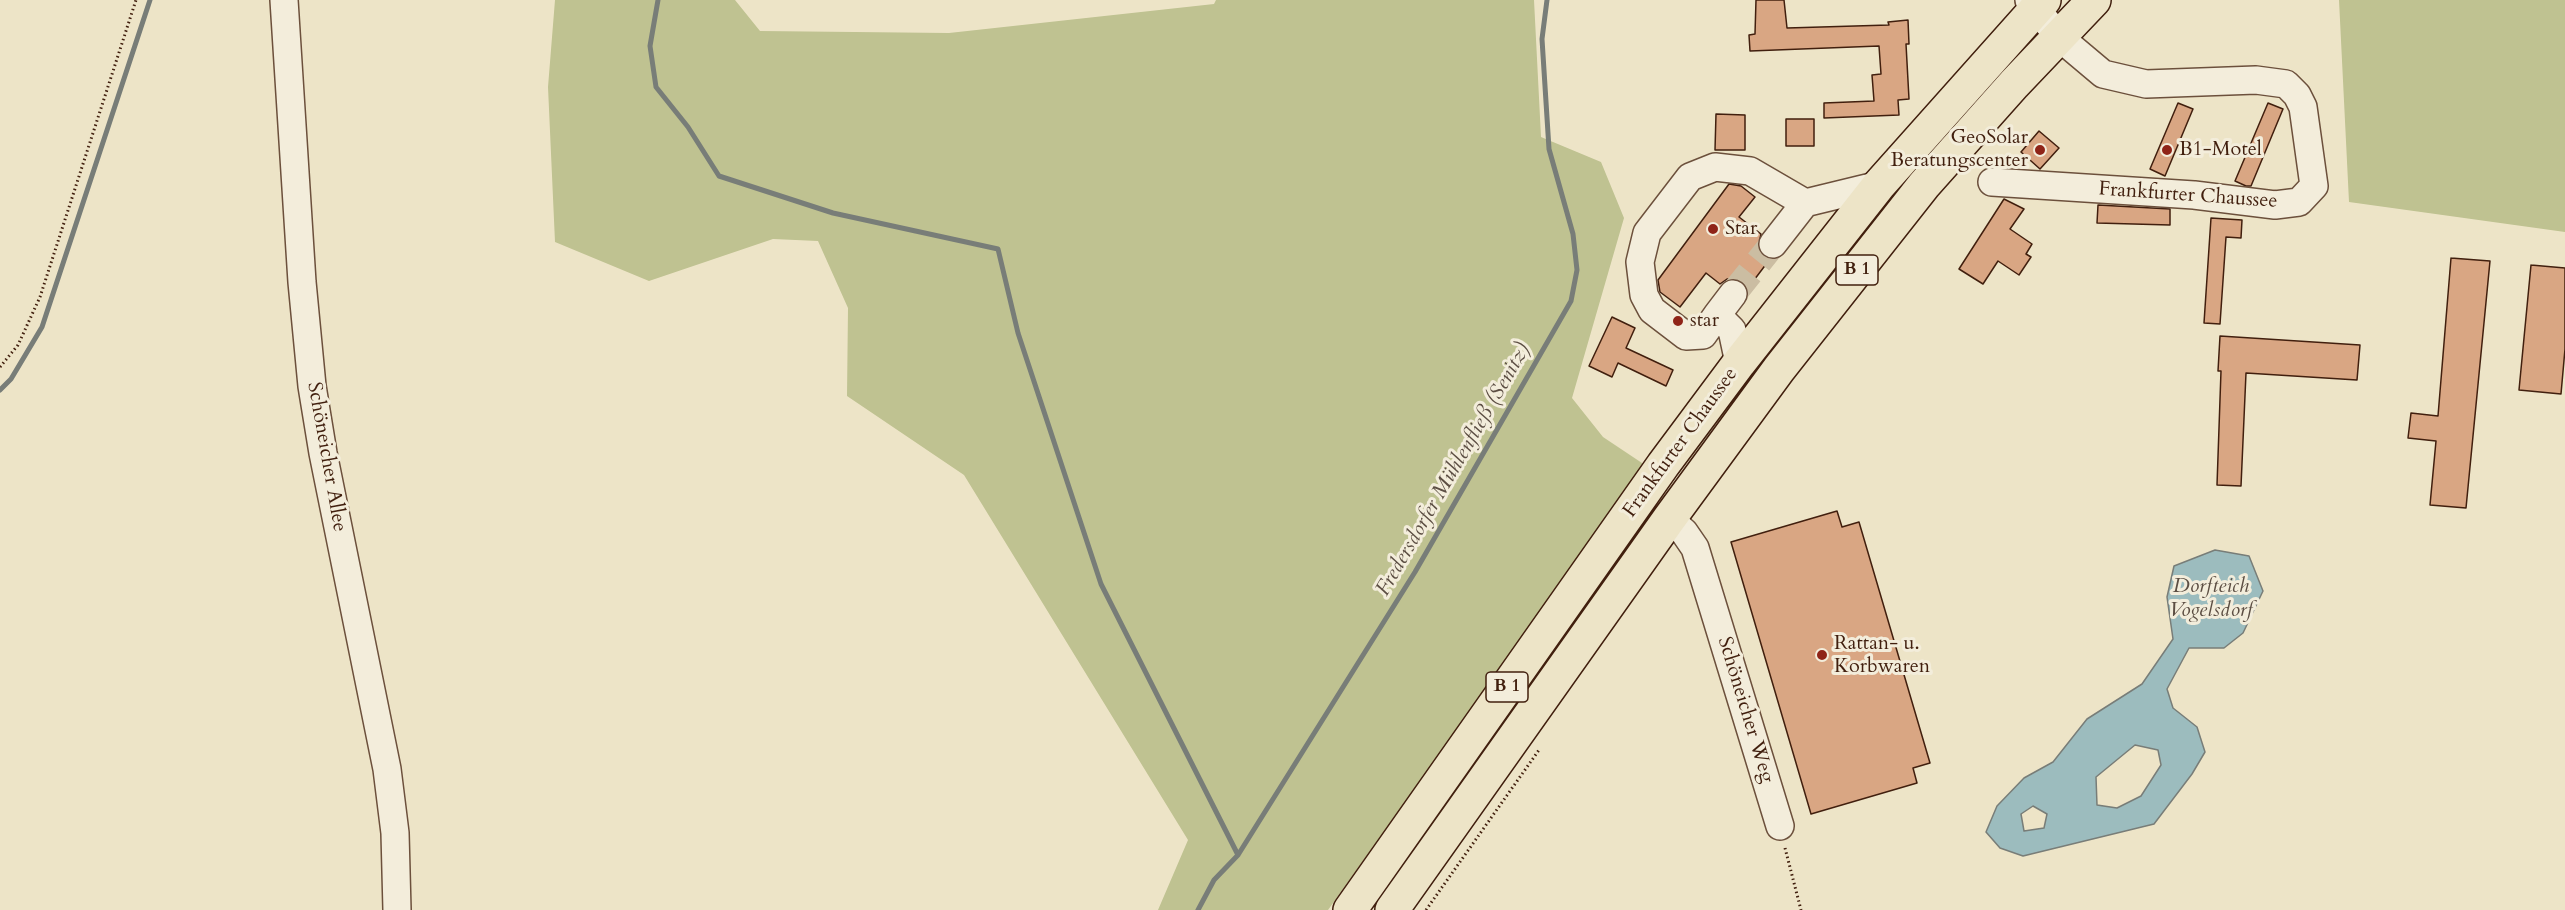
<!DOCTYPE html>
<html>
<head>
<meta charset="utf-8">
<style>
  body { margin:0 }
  canvas { display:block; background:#ede4c7 }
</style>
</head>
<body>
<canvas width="2565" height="910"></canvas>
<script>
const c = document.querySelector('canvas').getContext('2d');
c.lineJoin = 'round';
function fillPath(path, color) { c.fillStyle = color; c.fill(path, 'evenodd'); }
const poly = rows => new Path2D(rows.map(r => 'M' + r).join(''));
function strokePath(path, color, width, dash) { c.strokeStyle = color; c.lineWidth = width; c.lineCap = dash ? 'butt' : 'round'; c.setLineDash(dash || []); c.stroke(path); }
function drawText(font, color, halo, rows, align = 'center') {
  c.font = font + ' Cardo,serif'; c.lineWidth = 6; c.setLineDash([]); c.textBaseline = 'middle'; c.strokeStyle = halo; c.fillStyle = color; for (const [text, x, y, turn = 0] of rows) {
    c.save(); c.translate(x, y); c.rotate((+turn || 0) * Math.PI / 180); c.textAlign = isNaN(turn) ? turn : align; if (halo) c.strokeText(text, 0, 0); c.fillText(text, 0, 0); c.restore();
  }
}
const green = poly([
  [555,0,735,0,760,31,949,33,1214,4,1216,0,1534,0,1541,137,1601,162,1624,218,1572,398,1603,437,1645,465,1328,910,1158,910,1188,840,964,475,847,396,848,308,818,241,773,239,649,281,555,242,548,87],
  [2339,0,2565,0,2565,232,2349,202]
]);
const water = poly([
  [2215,550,2249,556,2263,591,2243,633,2224,648,2189,648,2167,689,2173,708,2197,727,2205,752,2192,774,2154,824,2023,856,2000,848,1986,832,1997,806,2024,778,2053,762,2087,719,2142,684,2173,639,2167,597,2174,566,2215,550],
  [2135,745,2158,750,2161,765,2141,796,2117,808,2097,805,2096,777,2135,745],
  [2033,806,2047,814,2044,828,2024,831,2021,814,2033,806]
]);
const stream = poly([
  [658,0,650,46,656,87,688,127,719,176,833,213,998,249,1018,333,1101,584,1238,855],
  [0,390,11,379,42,327,150,0],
  [1198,910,1214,880,1238,855,1415,572,1571,301,1577,270,1573,234,1549,149,1542,39,1547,0]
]);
const building = poly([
  [1756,0,1784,0,1787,28,1889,25,1888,22,1908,20,1909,44,1906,44,1909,99,1898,100,1899,115,1824,118,1824,103,1874,101,1872,75,1881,74,1879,46,1750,51,1749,35,1755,34,1756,0],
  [2178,103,2193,109,2165,176,2150,169,2178,103],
  [2268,103,2283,109,2251,186,2246,186,2235,181,2268,103],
  [1716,114,1745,115,1745,150,1715,150,1716,114],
  [1786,119,1814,119,1814,146,1786,146,1786,119],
  [2039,131,2059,148,2040,169,2021,152,2039,131],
  [1729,184,1741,186,1755,197,1739,217,1761,234,1758,249,1763,256,1770,259,1748,288,1736,279,1727,279,1720,284,1706,273,1680,307,1660,292,1658,280,1729,184],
  [2004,199,2024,209,2010,229,2032,244,2026,254,2031,257,2019,275,1998,261,1983,284,1959,269,2004,199],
  [2098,205,2170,209,2170,225,2097,223,2098,205],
  [2211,218,2242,220,2241,238,2226,237,2220,324,2204,323,2211,218],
  [2451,258,2490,261,2466,508,2430,505,2436,441,2408,438,2411,413,2438,416,2451,258],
  [2531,265,2565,268,2565,349,2561,394,2519,390,2531,265],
  [1612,317,1635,328,1626,348,1673,370,1666,386,1618,363,1612,377,1589,366,1612,317],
  [2220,336,2360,345,2357,380,2246,373,2241,486,2217,485,2221,371,2218,371,2220,336],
  [1837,511,1842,527,1859,522,1930,763,1913,768,1917,783,1811,814,1731,542,1837,511]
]);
const minorTunnel = poly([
  [1733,294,1773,244]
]);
const path = poly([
  [0,367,18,345,40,297,136,0],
  [1785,848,1801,910],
  [1426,910,1539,750]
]);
const minor = poly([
  [284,0,302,282,312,386,323,453,387,769,395,833,397,910],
  [1992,182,2194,195,2275,205,2299,202,2314,186,2303,107,2297,95,2286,84,2256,80,2146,84,2103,74,2059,37,2029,0],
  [1773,244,1805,203,1879,185],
  [1733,294,1717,315,1732,330,1739,363],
  [1717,315,1703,335,1686,336,1652,310,1644,295,1640,262,1647,233,1690,177,1715,167,1750,171,1805,203],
  [1669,519,1684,532,1695,548,1780,826]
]);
const major = poly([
  [1350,910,1663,465,1739,363,1879,185,2044,0],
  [1392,910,1669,519,1779,369,1924,185,2014,84,2094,0]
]);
const markers = [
  [2040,150,6,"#8f2418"],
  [2167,150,6,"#8f2418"],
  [1713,229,6,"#8f2418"],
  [1678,321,6,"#8f2418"],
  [1822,655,6,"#8f2418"]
];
const shields = [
  [1857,270,42],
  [1507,687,42]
];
const shieldNames = [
  ["B 1",1857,270],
  ["B 1",1507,687]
];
const poiNames = [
  ["GeoSolar",2028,138,"right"],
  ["Beratungscenter",2028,161,"right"],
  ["B1-Motel",2179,150],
  ["Star",1725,229],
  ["star",1690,321],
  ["Rattan- u.",1834,644],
  ["Korbwaren",1834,667]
];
const streetNames = [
  ["Frankfurter Chaussee",2188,196,4],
  ["Frankfurter Chaussee",1681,443,-54],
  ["Schöneicher Allee",326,457,80],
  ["Schöneicher Weg",1745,710,73]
];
const waterNames = [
  ["Fredersdorfer Mühlenfließ (Senitz)",1454,470,-60],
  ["Dorfteich",2211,587],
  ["Vogelsdorf",2211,611]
];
fillPath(green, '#bfc291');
fillPath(water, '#9cbcbe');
strokePath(water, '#787d78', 1.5);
strokePath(stream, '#787d78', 5);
fillPath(building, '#d9a683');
strokePath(building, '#411f0e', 1.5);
strokePath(minorTunnel, '#cbbda2', 27, [27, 14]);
strokePath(minor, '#6c503c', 30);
strokePath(major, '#411f0e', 36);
strokePath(path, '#411f0e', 3, [1.5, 3]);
strokePath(minor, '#f3eddb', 27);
strokePath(major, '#ede4c7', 33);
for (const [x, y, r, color] of markers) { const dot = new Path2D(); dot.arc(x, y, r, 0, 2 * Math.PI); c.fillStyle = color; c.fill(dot); strokePath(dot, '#f3eddb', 2); }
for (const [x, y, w] of shields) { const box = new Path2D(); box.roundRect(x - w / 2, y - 15, w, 30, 4.5); c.fillStyle = '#f3eddb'; c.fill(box); strokePath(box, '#411f0e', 1.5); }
drawText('bold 18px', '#411f0e', null, shieldNames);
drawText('20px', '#411f0e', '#f3eddb', poiNames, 'left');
drawText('20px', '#411f0e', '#f3eddb', streetNames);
drawText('italic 21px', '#5c4e43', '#f3eddb', waterNames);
</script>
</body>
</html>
